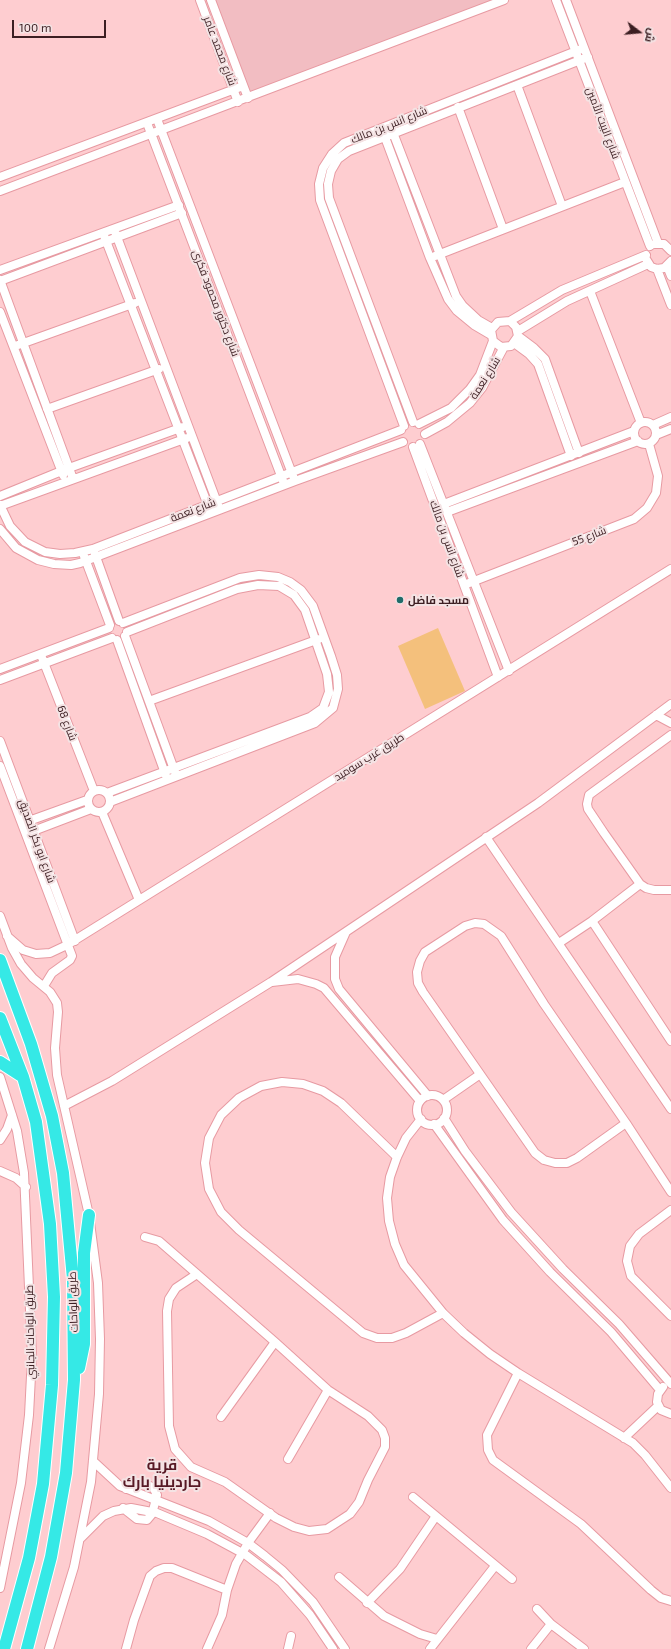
<!DOCTYPE html>
<html>
<head>
<meta charset="utf-8">
<style>
  body { margin:0 }
  #map { position:relative; width:671px; height:1649px; overflow:hidden; background:#fecdd0; font-family:"Exo 2",Cairo,sans-serif }
  canvas { display:block }
  .north { position:absolute; left:619px; top:12px; width:40px; height:40px; -webkit-text-stroke:3px #f4e3e4; paint-order:stroke; rotate:106deg; font-size:11px; font-weight:700; line-height:16px; text-align:center; color:#3c1e22 }
  .north::after { content:''; display:block; margin:auto; width:14px; height:18px; background:#3c1e22; clip-path:polygon(50% 0,100% 100%,50% 72%,0 100%) }
  .scale { position:absolute; left:12px; top:20px; width:94px; height:18px; box-sizing:border-box; border:2px solid #3c1e22; border-top:0; padding-left:5px; font-size:12px; line-height:14px; white-space:nowrap; color:#3c1e22; -webkit-text-stroke:3px #f4e3e4; paint-order:stroke }
</style>
</head>
<body>
<div id="map">
<canvas width="671" height="1649"></canvas>
<div class="north">ش</div>
<div class="scale">100 m</div>
</div>
<script>
const c = document.querySelector('canvas').getContext('2d');
c.lineJoin = 'round';
function fillPath(path, color) { c.fillStyle = color; c.fill(path, 'evenodd'); }
const poly = rows => new Path2D(rows.map(r => 'M' + r).join(''));
function strokePath(path, color, width, dash) { c.strokeStyle = color; c.lineWidth = width; c.lineCap = dash ? 'butt' : 'round'; c.setLineDash(dash || []); c.stroke(path); }
function drawText(font, color, halo, rows, align = 'center') {
  c.font = font + ' "Exo 2",Cairo,sans-serif'; c.lineWidth = 4; c.setLineDash([]); c.textBaseline = 'middle'; c.strokeStyle = halo; c.fillStyle = color; for (const [text, x, y, turn = 0] of rows) {
    c.save(); c.translate(x, y); c.rotate((+turn || 0) * Math.PI / 180); c.textAlign = isNaN(turn) ? turn : align; if (halo) c.strokeText(text, 0, 0); c.fillText(text, 0, 0); c.restore();
  }
}
const built = poly([
  [207,0,496,0,243,96]
]);
const green = poly([
  [438,628,465,691,425,709,398,646]
]);
const minor = poly([
  [200,0,238,102],
  [211,0,248,98],
  [556,0,650,246],
  [566,0,658,243],
  [517,85,562,206],
  [458,107,503,229],
  [157,119,293,476],
  [147,123,283,481],
  [392,130,456,296,463,306,478,320,492,328],
  [383,132,430,258,448,299,457,311,474,325,491,335],
  [0,177,243,86],
  [0,191,504,0],
  [114,229,218,505],
  [103,233,209,508],
  [655,244,664,244,671,251],
  [435,256,625,182],
  [646,259,651,267,657,269,664,268,671,261],
  [667,266,671,276],
  [657,269,671,305],
  [0,270,179,205],
  [0,280,73,479],
  [0,281,182,213],
  [590,291,641,423],
  [0,312,63,475],
  [510,321,562,290,646,255],
  [518,331,567,301,648,264],
  [518,336,511,346,501,347,493,341,491,330,498,322,510,321,516,327,518,336,534,348,545,359,579,453],
  [514,343,529,354,538,364,571,456],
  [18,345,135,303],
  [47,409,159,369],
  '634 433a11 11 0 1 1 22 0a11 11 0 1 1-22 0Z',
  [413,422,329,198,328,184,331,171,338,159,349,151,588,57],
  [419,424,451,408,470,389,480,375,493,341],
  [653,425,671,417],
  [404,426,320,200,319,184,323,168,332,154,344,143,584,48],
  [425,434,447,422,470,403,482,388,504,347],
  [656,435,671,429],
  [420,444,509,671],
  [413,447,498,677],
  [0,496,69,468,183,427],
  [444,504,634,431],
  [0,505,10,526,25,542,45,552,60,554,75,553,93,549,401,430],
  [0,506,187,438],
  [447,512,638,441],
  [0,529,16,548,38,560,54,564,71,565,80,563,295,481,403,442],
  [95,554,119,621],
  [84,556,110,625],
  [464,585,634,519,647,508,656,493,658,476,649,444],
  [125,636,175,772],
  [117,640,166,776],
  [41,655,94,791],
  [0,669,109,628],
  [0,680,112,638],
  [149,701,319,639],
  [656,715,671,723],
  [671,735,593,792,589,795,587,804,588,809,604,833,640,884,646,888,654,890,671,890],
  [0,741,75,941],
  [0,766,72,956,70,960,52,973,44,986],
  '88 801a11 11 0 1 1 22 0a11 11 0 1 1-22 0Z',
  [107,793,310,717,323,708,329,692,327,674,305,610,294,595,279,586,258,585,237,589,127,632],
  [110,802,315,723,333,708,338,689,337,675,331,656,313,606,301,590,290,582,278,577,259,575,240,578,123,623],
  [102,812,139,900],
  [26,822,87,800],
  [28,833,91,809],
  [486,837,671,1109],
  [0,916,12,948,21,964,33,978,50,992,57,1003,58,1012,55,1048,57,1075,89,1215,98,1283,100,1339,99,1394,91,1482,74,1567,49,1649],
  [592,921,671,1041],
  [346,932,335,957,335,979,339,989,428,1096],
  [7,936,23,950,36,954,50,953,67,945,671,569],
  [559,943,592,921,640,884],
  [272,982,298,979,316,984,324,988,420,1101],
  [0,1077,17,1131,24,1173,32,1356,29,1415,21,1483,0,1588],
  '417 1110a15 15 0 1 1 30 0a15 15 0 1 1-30 0Z',
  [443,1100,479,1075],
  [64,1106,112,1081,271,982,538,803,671,704],
  [444,1118,465,1151,511,1212,563,1269,619,1324,671,1384],
  [421,1119,406,1138,397,1157,390,1177,387,1198,389,1221,395,1244,404,1265,443,1313,464,1333,490,1354,518,1373,633,1443,645,1455,671,1488],
  [626,1123,577,1158,567,1163,555,1163,544,1160,535,1153,423,992,418,983,417,972,420,961,425,952,465,926,475,923,484,924,501,936,544,1004,626,1123,671,1192],
  [434,1124,503,1220,550,1272,611,1332,660,1390],
  [0,1140,7,1129,12,1115],
  [397,1157,341,1103,323,1091,303,1084,282,1082,261,1086,239,1098,221,1115,209,1138,205,1163,209,1189,221,1212,239,1230,363,1333,377,1338,392,1338,406,1333,443,1313],
  [0,1171,16,1178,26,1187],
  [671,1210,639,1234,630,1246,627,1261,631,1276,671,1316],
  [145,1237,159,1241,197,1274,275,1342,328,1390,368,1416,382,1430,385,1438,385,1447,368,1480,359,1502,350,1514,327,1529,309,1531,294,1527,276,1518,225,1482,191,1467,175,1449,169,1426,167,1311,169,1299,176,1288,197,1274],
  [518,1373,487,1435,488,1450,493,1460,581,1524,651,1590,661,1598,671,1601],
  [663,1387,658,1394,657,1402,661,1410,671,1414],
  [221,1417,275,1342],
  [624,1438,658,1406],
  [288,1459,328,1390],
  [93,1461,120,1486,209,1521,248,1543,265,1556,282,1570,313,1602,345,1649],
  [413,1497,512,1579],
  [123,1508,137,1519,147,1520,152,1514,157,1495,154,1489,150,1486,140,1485,126,1489],
  [81,1538,103,1516,114,1511,131,1508,157,1513,207,1534,246,1555,281,1582,310,1615,333,1649],
  [339,1577,384,1616,420,1634,437,1639],
  [367,1603,400,1569,436,1516],
  [537,1609,551,1624,584,1649],
  [126,1649,134,1620,150,1576,156,1571,164,1568,172,1568,227,1590],
  [207,1649,222,1615,227,1590,236,1564,248,1543,270,1513],
  [288,1649,291,1636],
  [430,1649,495,1566],
  [531,1649,551,1624]
]);
const highway = poly([
  [0,960,31,1044,52,1116,63,1173,73,1279,74,1380,66,1473,51,1557,27,1649],
  [0,1018,23,1077,36,1122,50,1224,54,1297,52,1385,43,1484,29,1558,4,1649],
  [0,1062,23,1077],
  [79,1368,84,1344,84,1253,89,1215]
]);
const markers = [
  [400,600,4,"#206c6a"]
];
const streetNames = [
  ["شارع محمد عامر",220,51,69],
  ["شارع البيت الأمين",603,123,69],
  ["شارع انس بن مالك",389,125,-22],
  ["شارع دكتور محمود فكرى",216,303,69],
  ["شارع نعمة",485,378,-58],
  ["شارع نعمة",193,510,-21],
  ["شارع 55",589,536,-21],
  ["شارع انس بن مالك",447,539,70],
  ["شارع 68",67,723,69],
  ["طريق غرب سوميد",369,757,-32],
  ["شارع ابو بكر الصديق",37,841,70],
  ["طريق الواحات",73,1302,-92],
  ["طريق الواحات الجانبي",30,1332,-91]
];
const poiNames = [
  ["مسجد فاضل",408,600]
];
const districtNames = [
  ["قرية",162,1465],
  ["جاردينيا بارك",162,1482]
];
fillPath(built, '#f2bdc2');
fillPath(green, '#f4c07c');
strokePath(minor, '#e79aa2', 10);
strokePath(highway, '#fff', 14);
strokePath(minor, '#fff', 8);
strokePath(highway, '#35e9e6', 12);
for (const [x, y, r, color] of markers) { const dot = new Path2D(); dot.arc(x, y, r, 0, 2 * Math.PI); c.fillStyle = color; c.fill(dot); strokePath(dot, '#f4e3e4', 1.5); }
drawText('11px', '#3c1e22', '#f4e3e4', streetNames);
drawText('bold 11px', '#3c1e22', '#f4e3e4', poiNames, 'left');
drawText('bold 15px', '#571824', '#f4e3e4', districtNames);
</script>
</body>
</html>
